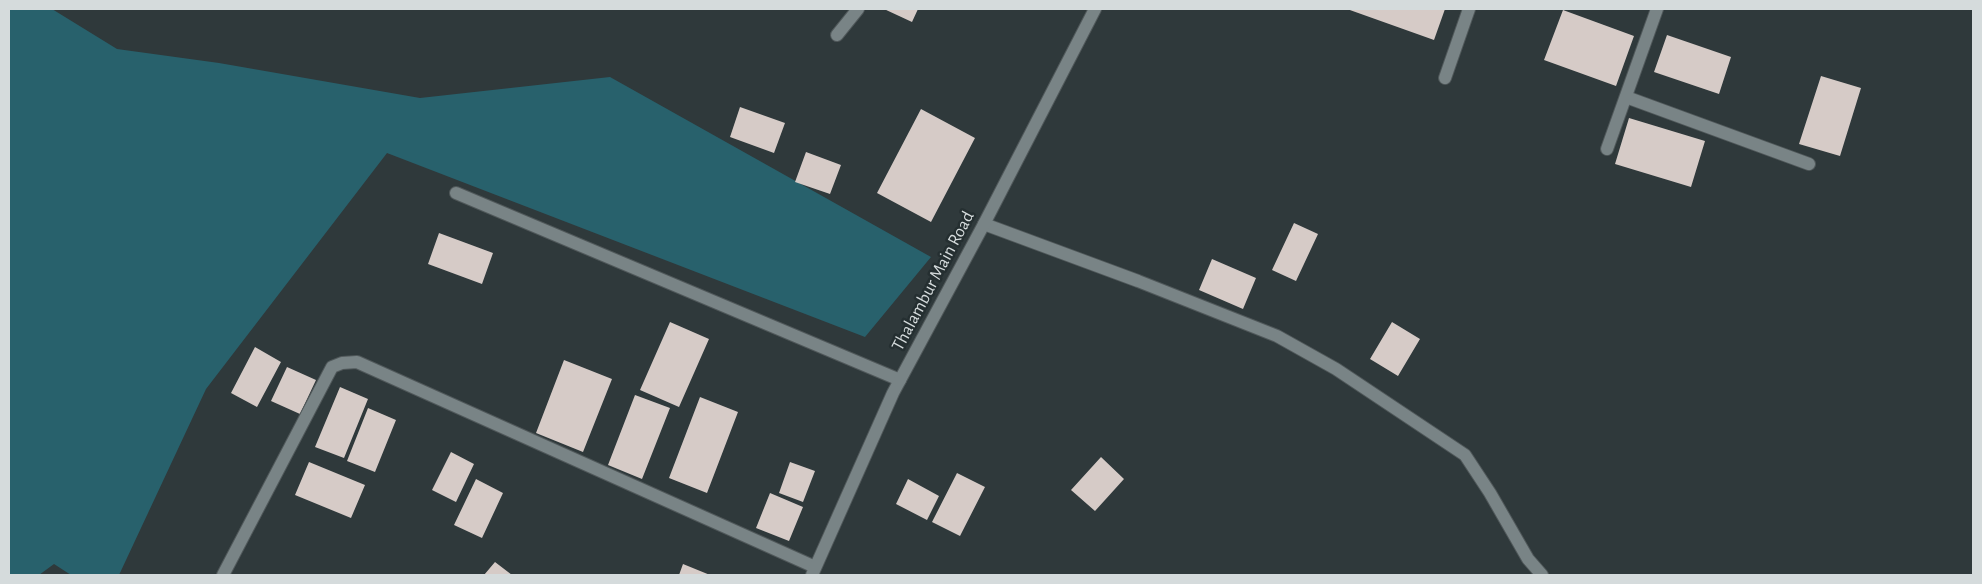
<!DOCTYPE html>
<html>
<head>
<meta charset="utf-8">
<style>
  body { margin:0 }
  #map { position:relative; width:1982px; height:584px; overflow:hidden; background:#2f393b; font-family:"Alegreya Sans",sans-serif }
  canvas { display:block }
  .frame { position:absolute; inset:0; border:10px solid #d5dbdc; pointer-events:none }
</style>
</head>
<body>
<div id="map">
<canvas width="1982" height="584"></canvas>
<div class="frame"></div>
</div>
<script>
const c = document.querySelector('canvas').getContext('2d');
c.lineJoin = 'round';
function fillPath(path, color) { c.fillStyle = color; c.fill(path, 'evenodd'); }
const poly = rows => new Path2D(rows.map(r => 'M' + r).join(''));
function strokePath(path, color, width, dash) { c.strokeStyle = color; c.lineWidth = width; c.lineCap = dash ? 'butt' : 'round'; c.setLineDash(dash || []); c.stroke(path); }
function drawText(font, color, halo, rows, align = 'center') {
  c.font = font + ' "Alegreya Sans",sans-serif'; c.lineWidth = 5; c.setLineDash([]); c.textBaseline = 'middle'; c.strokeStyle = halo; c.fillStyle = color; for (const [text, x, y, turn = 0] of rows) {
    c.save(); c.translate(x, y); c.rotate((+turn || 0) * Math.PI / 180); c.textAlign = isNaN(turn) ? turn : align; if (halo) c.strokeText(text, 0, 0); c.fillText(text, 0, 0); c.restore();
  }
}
const green = poly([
  [9,9,52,9,117,49,219,63,420,98,610,77,931,257,865,337,387,153,206,389,119,575,71,575,54,564,39,575,9,575]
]);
const building = poly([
  [884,9,918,9,912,22],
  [1347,9,1445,9,1434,40],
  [1563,10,1634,36,1616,86,1544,60],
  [1667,35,1731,57,1719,94,1654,72],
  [1821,76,1861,88,1840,156,1799,144],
  [740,107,785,123,774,153,730,137],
  [921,109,975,138,931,222,877,193],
  [1629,118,1705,141,1691,187,1615,164],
  [806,152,841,165,830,194,795,182],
  [1294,223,1318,234,1296,281,1272,270],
  [439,233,493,253,482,284,428,264],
  [1212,259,1256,278,1243,309,1199,290],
  [670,322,709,339,679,407,640,390],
  [1392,322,1420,339,1398,376,1370,359],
  [255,347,281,362,257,407,231,393],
  [564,360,612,379,583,452,536,433],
  [287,367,316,380,300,414,271,401],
  [340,387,368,399,344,458,315,447],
  [635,395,670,408,642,479,608,465],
  [700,397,738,412,707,493,669,478],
  [368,408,396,420,375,472,347,461],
  [451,452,474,464,456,502,432,490],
  [1101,457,1124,479,1095,511,1071,490],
  [309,462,365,485,351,518,295,495],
  [790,462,815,471,803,502,779,493],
  [957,473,985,487,960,536,932,522],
  [476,479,503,493,482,538,454,525],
  [908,479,939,496,927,520,896,504],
  [770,493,803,507,789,541,756,528],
  [495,562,512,575,484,575],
  [683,564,710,575,679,575]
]);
const lane = poly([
  [837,35,858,9]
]);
const street = poly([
  [1445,78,1469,9],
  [1626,97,1809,164],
  [1607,149,1657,9],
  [456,193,900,380],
  [984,224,1138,281,1277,336,1336,369,1465,455,1490,493,1528,559,1542,575],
  [223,575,332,367,342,363,357,362,815,567]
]);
const secondary = poly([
  [812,575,893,393,984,224,1095,9]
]);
const streetNames = [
  ["Thalambur Main Road",933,281,-62]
];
fillPath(green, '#28616c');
fillPath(building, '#d6cbc7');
strokePath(lane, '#50585a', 14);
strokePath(street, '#50585a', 14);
strokePath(secondary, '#50585a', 14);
strokePath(lane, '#798486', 12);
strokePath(street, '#798486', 12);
strokePath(secondary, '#798486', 12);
drawText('18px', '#d5dbdc', '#252f31', streetNames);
</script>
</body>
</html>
